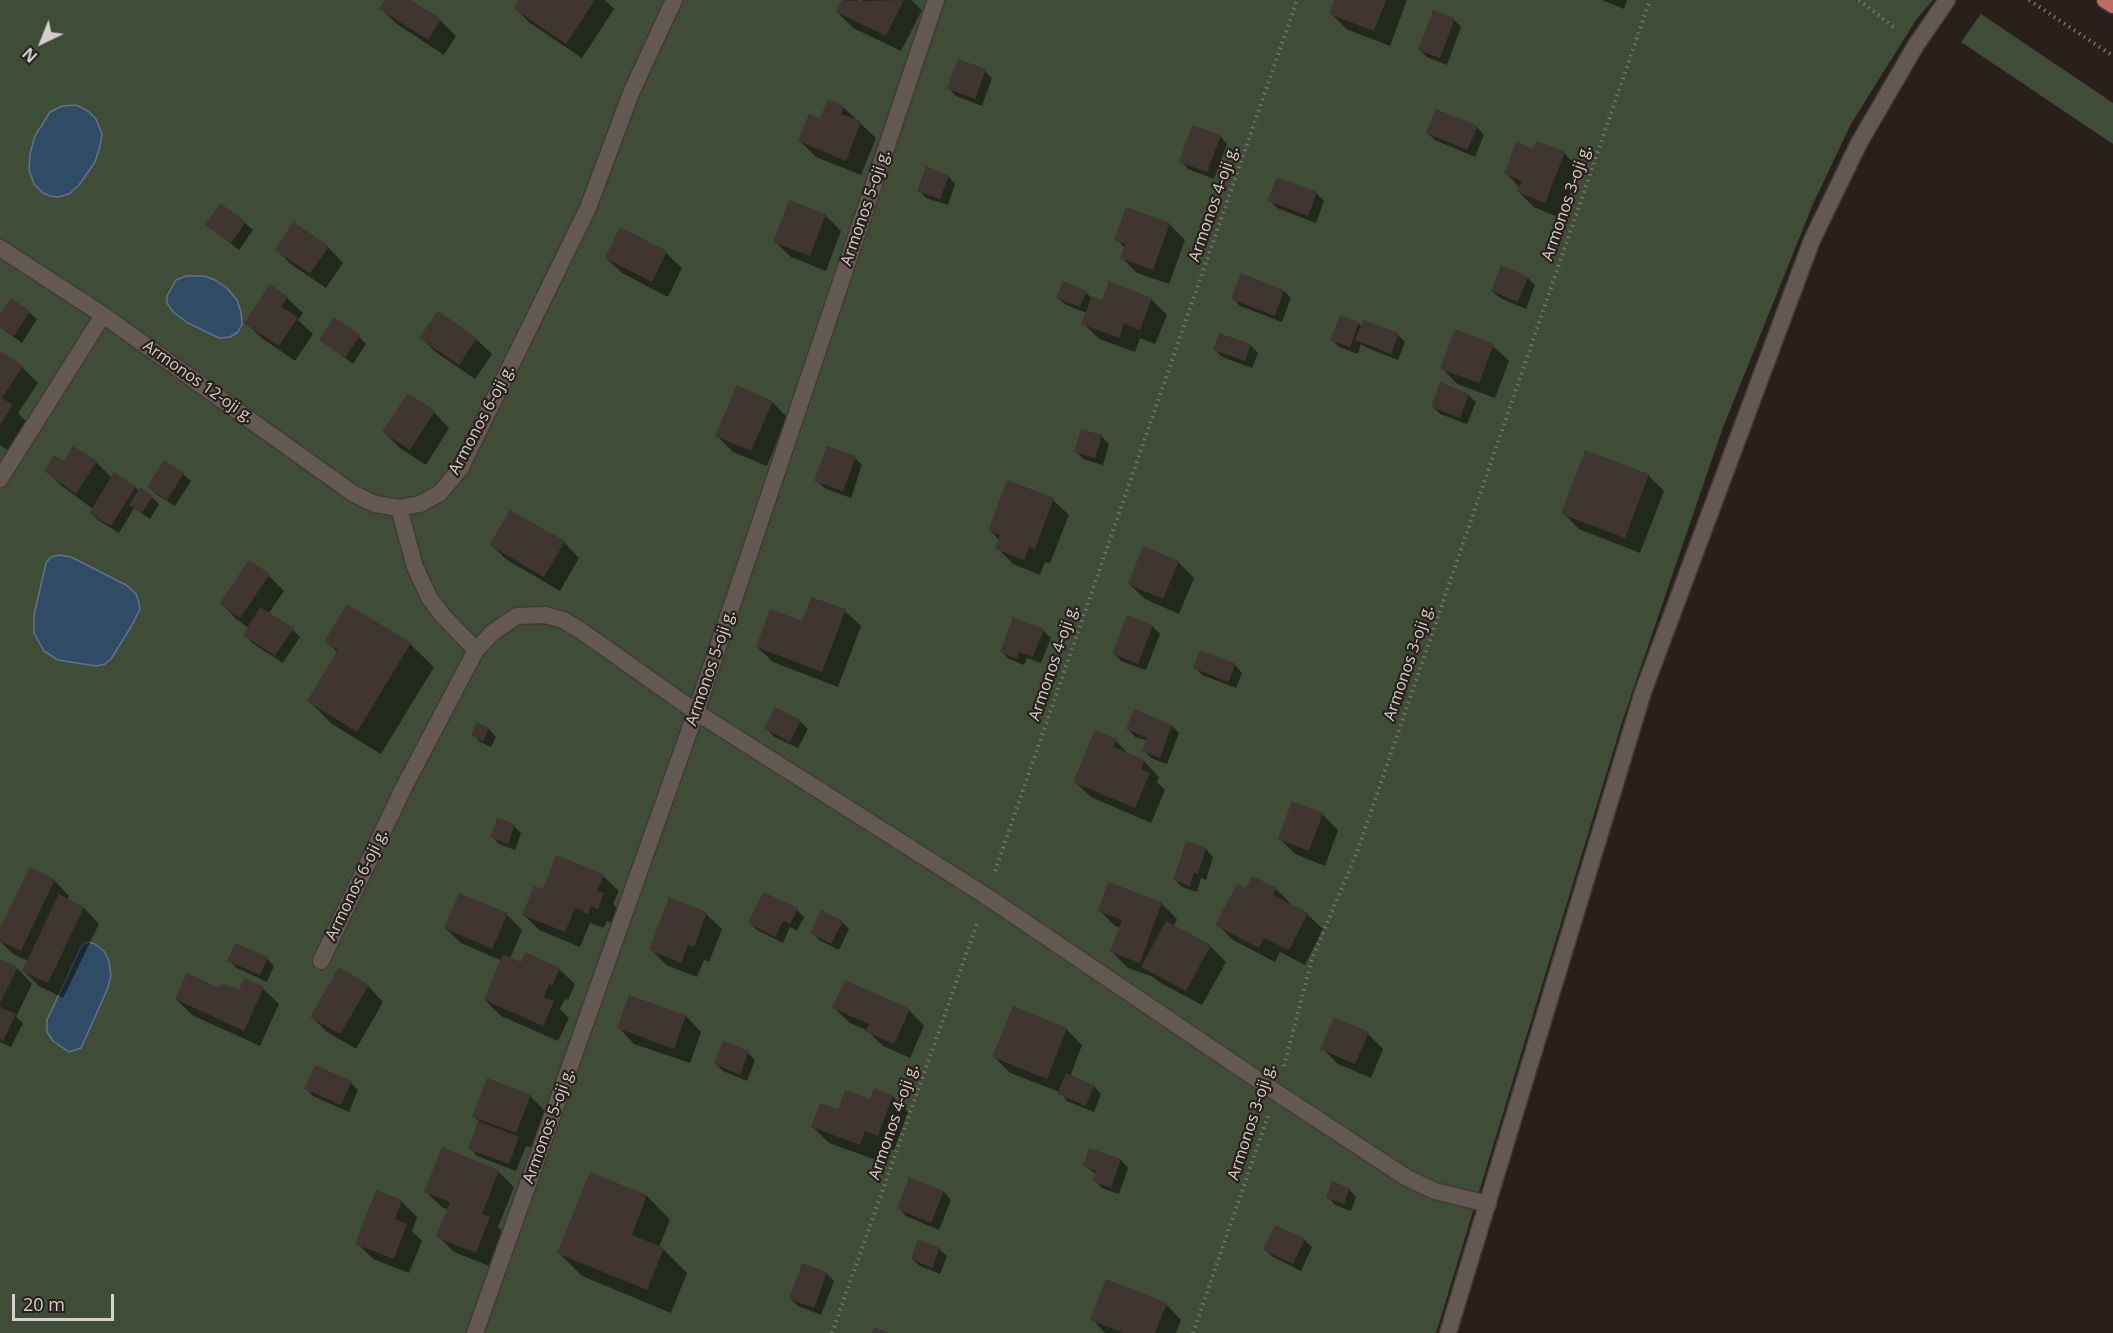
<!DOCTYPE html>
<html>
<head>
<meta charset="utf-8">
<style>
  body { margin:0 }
  #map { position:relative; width:2113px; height:1333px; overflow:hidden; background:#29201b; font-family:"Open Sans",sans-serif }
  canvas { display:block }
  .north { position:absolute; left:12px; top:12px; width:60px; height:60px; -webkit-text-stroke:4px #29201b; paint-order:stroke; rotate:223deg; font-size:16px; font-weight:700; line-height:24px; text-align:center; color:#d6d0cc }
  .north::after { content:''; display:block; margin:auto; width:21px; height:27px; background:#d6d0cc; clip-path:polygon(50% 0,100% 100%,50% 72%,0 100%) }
  .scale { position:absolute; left:12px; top:1294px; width:102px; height:27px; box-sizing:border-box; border:3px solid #d6d0cc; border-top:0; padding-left:8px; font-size:18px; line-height:21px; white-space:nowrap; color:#d6d0cc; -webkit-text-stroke:4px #29201b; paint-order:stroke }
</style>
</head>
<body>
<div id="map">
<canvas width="2113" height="1333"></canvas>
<div class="north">N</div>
<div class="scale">20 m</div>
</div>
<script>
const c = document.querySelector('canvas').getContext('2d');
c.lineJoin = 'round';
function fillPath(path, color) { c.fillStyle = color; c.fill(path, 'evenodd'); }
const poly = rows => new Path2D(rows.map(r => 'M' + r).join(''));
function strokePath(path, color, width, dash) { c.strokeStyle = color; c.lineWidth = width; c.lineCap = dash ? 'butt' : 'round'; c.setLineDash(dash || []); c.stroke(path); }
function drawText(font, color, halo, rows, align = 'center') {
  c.font = font + ' "Open Sans",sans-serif'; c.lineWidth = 4.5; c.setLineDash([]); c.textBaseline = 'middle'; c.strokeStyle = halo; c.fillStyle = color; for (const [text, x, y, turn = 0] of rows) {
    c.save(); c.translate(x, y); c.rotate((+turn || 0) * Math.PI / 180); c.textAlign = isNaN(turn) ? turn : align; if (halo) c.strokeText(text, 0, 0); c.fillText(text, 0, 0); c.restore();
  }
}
const green = poly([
  [0,0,1933,0,1916,20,1851,124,1813,204,1722,430,1623,719,1436,1333,0,1333],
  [1981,14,2113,103,2113,144,1961,42]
]);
const water = poly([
  [76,105,88,111,96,119,102,134,100,146,95,162,79,185,69,194,58,197,50,196,43,193,34,184,29,170,30,154,35,136,50,112,62,106,76,105],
  [186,276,204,276,215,280,227,288,237,300,241,312,242,324,238,332,230,337,219,338,188,323,173,312,167,303,167,296,176,280,186,276],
  [59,555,71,557,126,585,136,594,139,603,140,609,132,625,111,659,105,664,96,666,58,660,44,651,34,633,34,615,46,563,51,557,59,555],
  [88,942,95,944,104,951,109,961,111,976,107,990,81,1048,69,1052,53,1041,47,1032,47,1020,82,945,88,942]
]);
const shadow = poly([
  [386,0,408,0,440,20,456,36,444,55,397,24,381,9],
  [520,0,605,0,614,9,582,58,530,23,515,8],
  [843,0,856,0,862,3,863,0,911,0,922,10,901,51,853,28,837,12],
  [1336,0,1407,0,1390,46,1346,29,1331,13],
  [1602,0,1627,0,1624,9],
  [1454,20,1461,27,1447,65,1427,57,1419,49],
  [985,71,992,78,982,106,956,96,949,89],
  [843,107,876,138,861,175,816,157,800,141,821,120],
  [1477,127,1484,135,1475,157,1435,140,1427,133],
  [1220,136,1227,144,1214,179,1188,169,1181,161],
  [1534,151,1564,153,1580,169,1560,218,1534,207,1519,192,1520,188,1506,173],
  [948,176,955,184,948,205,926,198,919,190],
  [1277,179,1317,194,1324,201,1316,223,1277,208,1269,200],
  [825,215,841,231,826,271,791,257,775,242],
  [245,223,253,230,239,250,207,225],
  [1169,224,1185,240,1169,284,1137,273,1121,257,1125,248,1116,239],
  [621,229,666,253,682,268,668,297,622,273,606,258],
  [328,247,343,263,326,288,292,265,277,250],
  [1528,278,1535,285,1526,309,1500,298,1492,291],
  [1284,291,1291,298,1282,322,1240,306,1233,298],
  [1086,292,1092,299,1103,302,1151,299,1167,315,1155,344,1140,338,1135,352,1099,339,1083,323,1087,313,1066,305,1058,298],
  [287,298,303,313,298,320,313,334,295,361,262,338,246,323],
  [29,312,37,319,22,343,0,327,0,317],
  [1358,323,1362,327,1398,335,1405,342,1398,360,1365,347,1361,344,1358,354,1339,347,1332,340],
  [359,337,366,344,353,364,320,339],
  [421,338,476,339,492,354,475,379,437,353],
  [1250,345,1258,353,1252,368,1222,357,1215,350],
  [1493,346,1509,361,1495,398,1457,384,1442,368],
  [0,352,22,367,38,383,18,413,27,422,8,450,0,445],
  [1468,395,1476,402,1467,424,1440,414,1432,406],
  [772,402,787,417,767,466,733,452,717,436],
  [434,412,449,428,426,465,400,448,384,432],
  [1101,436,1109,444,1103,465,1083,459,1076,452],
  [855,458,862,465,851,498,824,488,816,480],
  [96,462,112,478,135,487,139,491,152,497,159,504,150,519,134,508,119,533,98,520,91,513,93,509,62,486,46,471,64,463],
  [183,474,191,481,175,506,156,494,149,487],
  [1648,475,1664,491,1640,553,1579,529,1563,513],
  [1053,500,1069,515,1050,563,1045,562,1040,575,1013,564,997,548,1000,541,990,530],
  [564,542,579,558,560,591,507,560,491,545],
  [1178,562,1194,578,1179,614,1145,599,1129,584],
  [269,576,284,591,268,614,293,630,300,637,283,663,252,643,245,635,249,628,236,619,221,603],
  [348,606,410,644,434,667,381,754,332,724,309,701,338,653,326,641],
  [845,611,861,626,838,687,773,662,757,647,803,623],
  [1152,626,1160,634,1146,670,1121,661,1113,653],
  [1043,630,1051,638,1041,663,1027,658,1024,665,1009,659,1002,652],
  [1235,665,1242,673,1236,688,1202,675,1195,667],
  [800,721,808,729,798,748,773,736,766,728],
  [478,724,489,729,496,737,491,747,480,742,473,734],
  [1172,726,1179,733,1167,764,1151,758,1144,751,1148,741,1135,737,1128,729],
  [1116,741,1131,756,1144,761,1159,777,1157,782,1165,790,1151,823,1091,797,1075,782],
  [1322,814,1338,830,1325,866,1295,854,1280,839],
  [514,826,521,833,515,850,499,844,492,837],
  [1206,849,1213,857,1206,880,1201,878,1197,892,1182,887,1175,880],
  [603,876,619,891,613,904,619,910,614,924,607,921,604,928,590,923,580,947,539,930,523,914,544,891],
  [54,880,69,896,67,900,84,908,99,924,63,998,39,986,24,971,28,961,13,954,0,941,0,932],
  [1276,889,1292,905,1307,914,1323,929,1305,965,1280,952,1275,962,1233,940,1217,924,1246,890],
  [1161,903,1177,919,1174,926,1210,946,1226,962,1202,1005,1159,982,1153,977,1128,968,1112,952,1121,928,1115,926,1099,910],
  [797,910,804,917,797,931,790,927,783,943,757,930,750,923],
  [706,914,722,929,709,962,704,960,697,977,666,965,651,949],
  [507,915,522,930,510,959,522,964,559,969,575,984,568,1000,565,999,560,1009,569,1018,558,1041,501,1016,485,1000,502,961,461,943,445,928],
  [842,922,849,929,839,950,819,940,812,933],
  [267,959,274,966,267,982,237,968,229,961],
  [0,960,17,968,32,984,16,1017,23,1023,11,1047,0,1042],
  [245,980,263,989,279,1004,260,1046,192,1015,176,999,239,992],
  [368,986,383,1002,356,1049,327,1032,312,1017],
  [630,996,686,1016,701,1032,690,1063,634,1044,619,1028],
  [834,1008,909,1010,924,1026,910,1058,883,1046,868,1031,850,1023],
  [1066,1029,1082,1045,1070,1077,1094,1086,1101,1094,1094,1112,1067,1101,1060,1092,1010,1073,994,1057],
  [1368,1034,1383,1049,1371,1078,1338,1064,1322,1048],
  [748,1053,755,1060,747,1081,723,1071,716,1064],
  [351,1083,358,1090,349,1112,313,1096,306,1089],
  [530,1096,546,1112,532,1148,526,1146,516,1171,477,1156,470,1148,480,1122,474,1117],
  [892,1096,908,1112,894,1150,881,1146,876,1160,829,1143,813,1127,839,1111],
  [1090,1150,1121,1160,1128,1168,1119,1194,1102,1188,1095,1181,1097,1175,1085,1166],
  [498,1171,514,1187,498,1227,505,1234,492,1267,454,1252,438,1236,449,1210,442,1207,426,1192],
  [591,1174,647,1196,670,1220,659,1247,664,1250,687,1273,671,1313,582,1276,559,1253],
  [910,1179,944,1192,951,1200,939,1230,906,1216,899,1208],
  [1349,1189,1356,1197,1351,1211,1335,1205,1328,1197],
  [401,1201,417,1217,412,1231,422,1241,409,1273,373,1259,357,1243],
  [1304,1240,1312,1247,1301,1271,1273,1257,1265,1250],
  [939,1249,947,1256,940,1274,920,1266,912,1259],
  [826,1273,834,1281,821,1315,798,1306,791,1299],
  [1166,1304,1181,1320,1176,1333,1105,1333,1092,1319]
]);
const building = poly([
  [385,0,411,0,441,19,428,40,379,9],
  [518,0,595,0,566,44,513,8],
  [842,0,861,1,904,0,886,36,836,12],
  [1334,0,1386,0,1374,31,1329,14],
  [1433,10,1455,18,1440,58,1418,50],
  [958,59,986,69,975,99,947,89],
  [828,99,844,106,841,114,861,121,846,161,798,141,809,114,820,118],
  [1436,109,1478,126,1467,150,1426,133],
  [1192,125,1221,135,1207,172,1179,162],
  [1537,141,1565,152,1545,203,1517,192,1522,181,1504,174,1516,142,1533,149],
  [926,166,949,175,940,199,917,191],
  [1277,177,1317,192,1308,216,1267,201],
  [789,200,826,214,810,256,773,242],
  [220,203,246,222,231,243,205,225],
  [1126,207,1170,223,1153,270,1120,258,1125,244,1114,240],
  [293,222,329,246,310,274,275,250],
  [620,227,667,251,652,282,605,258],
  [1501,265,1528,277,1518,302,1491,291],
  [1241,273,1284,290,1275,316,1231,299],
  [1063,281,1087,291,1080,307,1056,298],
  [1109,281,1152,298,1140,330,1124,323,1119,338,1081,324,1092,296,1102,300],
  [270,284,288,297,281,307,298,317,279,346,244,323],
  [11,298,30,311,14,336,0,327,0,314],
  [438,311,477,338,459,365,419,338],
  [1340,315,1359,322,1350,347,1330,340],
  [334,317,360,335,345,358,319,340],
  [1363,320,1399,333,1391,354,1355,340],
  [1455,329,1494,344,1479,383,1440,369],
  [1219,333,1251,344,1245,361,1213,350],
  [0,351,23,366,2,398,13,405,0,425],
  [1440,382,1469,394,1460,418,1431,407],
  [737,385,773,401,751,451,715,436],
  [408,393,435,411,410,450,382,432],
  [1081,429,1102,435,1095,458,1074,452],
  [73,446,97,461,76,494,44,471,54,455,64,461],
  [827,446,856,456,843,491,814,481],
  [1585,450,1649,474,1625,538,1561,514],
  [164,460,184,473,167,500,147,487],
  [114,472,136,486,111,526,89,513],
  [1007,480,1054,498,1035,549,1029,547,1024,560,995,549,1000,535,988,531],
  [140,487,153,496,142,513,129,505],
  [510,510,565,541,544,577,489,545],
  [1143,546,1179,561,1163,599,1128,584],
  [249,560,270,574,240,618,219,604],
  [811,597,846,609,822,672,756,647,770,609,802,621],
  [347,604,411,643,357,732,307,701,338,650,324,642],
  [260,607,294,628,275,656,243,635],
  [1127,615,1153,625,1138,664,1112,654],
  [1013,617,1044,629,1033,657,1019,652,1017,659,1000,652],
  [1200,650,1236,664,1228,682,1193,668],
  [775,707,801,720,790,742,764,728],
  [1134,709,1172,725,1160,758,1142,751,1147,738,1126,729],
  [477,722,489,728,483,741,471,735],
  [1095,730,1117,739,1114,747,1145,760,1141,769,1150,773,1135,808,1073,782],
  [1292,801,1323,813,1309,851,1278,839],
  [497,818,515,824,508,844,490,837],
  [1186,841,1206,848,1198,874,1194,872,1190,886,1173,880],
  [556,855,604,874,597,891,604,893,598,909,591,906,588,914,575,908,565,932,522,915,534,886,543,889],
  [30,867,55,879,21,951,0,941,0,928],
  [1252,876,1277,888,1273,895,1308,913,1289,950,1264,938,1259,948,1215,925,1237,884,1246,888],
  [1108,882,1162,902,1140,963,1110,952,1122,920,1098,911],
  [763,892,798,908,790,924,783,921,775,937,748,923],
  [459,893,508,913,492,949,444,928],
  [59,894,84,907,48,983,22,971],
  [669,897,707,912,694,947,688,945,681,963,649,950],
  [821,910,843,921,831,944,810,933],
  [1166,921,1211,945,1186,991,1141,967],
  [235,943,268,957,260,975,227,961],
  [525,952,560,968,552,986,549,984,544,997,554,1001,543,1026,484,1000,503,954,521,962],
  [0,959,18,967,0,1003],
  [339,967,369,985,340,1034,310,1017],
  [187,973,219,988,222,983,239,990,244,978,264,987,244,1031,175,999],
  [845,980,910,1009,894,1044,865,1031,869,1024,832,1008],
  [629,995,686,1015,674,1049,617,1028],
  [1013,1006,1067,1028,1047,1079,992,1057],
  [0,1007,16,1014,3,1041,0,1039],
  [1334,1017,1369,1032,1355,1064,1320,1049],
  [723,1041,749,1051,740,1075,714,1064],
  [315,1065,352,1081,341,1105,304,1089],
  [1066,1073,1094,1085,1086,1106,1057,1094],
  [487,1078,531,1095,516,1133,472,1117],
  [874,1088,893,1095,878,1136,865,1131,860,1145,811,1127,820,1103,838,1109,845,1090,870,1099],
  [478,1121,519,1137,509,1164,468,1149],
  [442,1147,499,1170,482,1214,490,1217,476,1253,436,1237,450,1202,424,1192],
  [1089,1148,1121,1159,1111,1188,1093,1181,1096,1171,1083,1166],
  [590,1172,647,1195,632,1235,664,1248,647,1290,557,1253],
  [909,1177,944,1191,931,1223,897,1209],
  [1332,1181,1350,1188,1344,1204,1326,1198],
  [376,1190,402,1200,395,1219,407,1224,394,1259,355,1244],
  [1275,1225,1305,1239,1293,1264,1263,1250],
  [918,1239,940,1248,932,1268,911,1259],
  [802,1263,827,1272,814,1308,789,1299],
  [1106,1279,1167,1303,1155,1333,1124,1333,1090,1320],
  [874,1327,889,1333,872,1333]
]);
const path = poly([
  [1859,0,1896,29],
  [2029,0,2113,56],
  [995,871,1297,0],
  [1284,1066,1312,959,1357,852,1650,0],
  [832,1333,978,921],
  [1193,1333,1268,1116]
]);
const minor = poly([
  [0,248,103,315,354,494,375,504,399,508,420,504,440,493,460,469,588,208,631,93,674,0],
  [0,479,103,315],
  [476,650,493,632,517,616,545,615,563,620,580,630,696,712,986,896,1276,1092,1407,1178,1435,1191,1488,1204],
  [321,961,404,787,476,650,444,617,430,599,415,567,399,508],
  [475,1333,696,712,936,0],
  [1448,1333,1643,692,1812,240,1859,143,1916,45,1947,0]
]);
const primary = poly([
  [2105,0,2113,5]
]);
const streetNames = [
  ["Armonos 3-oji g.",1567,203,-71],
  ["Armonos 4-oji g.",1214,204,-71],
  ["Armonos 5-oji g.",866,208,-71],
  ["Armonos 12-oji g.",198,382,35],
  ["Armonos 6-oji g.",482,420,-62],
  ["Armonos 4-oji g.",1054,663,-71],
  ["Armonos 3-oji g.",1409,663,-71],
  ["Armonos 5-oji g.",711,668,-71],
  ["Armonos 6-oji g.",357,885,-64],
  ["Armonos 4-oji g.",894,1122,-71],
  ["Armonos 3-oji g.",1252,1122,-72],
  ["Armonos 5-oji g.",549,1126,-70]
];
fillPath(green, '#3f4d38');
fillPath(water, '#2f4b66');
strokePath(water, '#617385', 1.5);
fillPath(shadow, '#0007');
fillPath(building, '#403530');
strokePath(minor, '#413a36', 19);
strokePath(primary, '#413a36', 19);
strokePath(path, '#79716d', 4, [1.5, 4.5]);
strokePath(minor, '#645853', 16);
strokePath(primary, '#bc6c61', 16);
drawText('16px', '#d6d0cc', '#29201b', streetNames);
</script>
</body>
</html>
